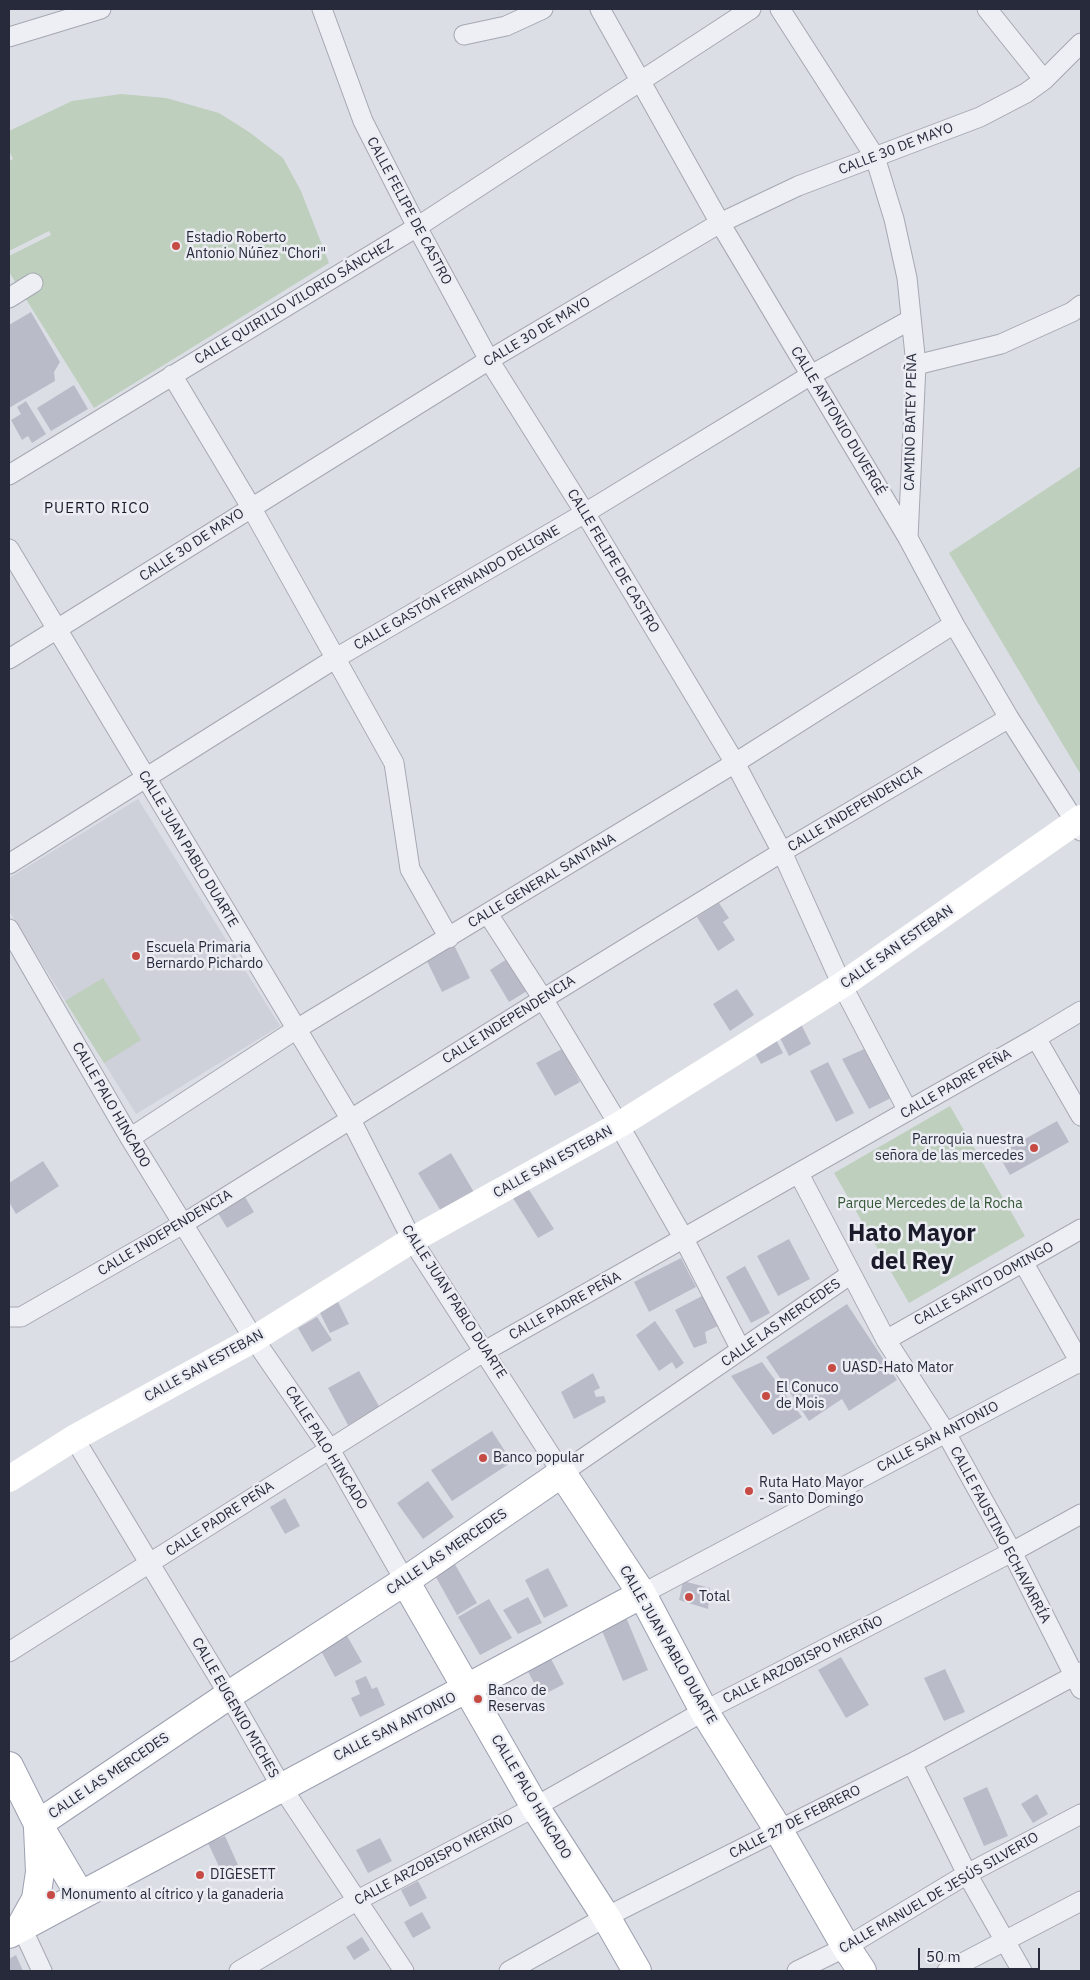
<!DOCTYPE html>
<html>
<head>
<meta charset="utf-8">
<style>
  body { margin:0 }
  #map { position:relative; width:1090px; height:1980px; overflow:hidden; background:#dcdee5; font-family:"IBM Plex Sans",sans-serif }
  canvas { display:block }
  .frame { position:absolute; inset:0; border:10px solid #262a3b; pointer-events:none }
  .scale { position:absolute; left:918px; top:1948px; width:122px; height:22px; box-sizing:border-box; border:2px solid #262a3b; border-top:0; padding-left:6px; font-size:15px; line-height:18px; white-space:nowrap; color:#262a3b; -webkit-text-stroke:4px #ebedf3; paint-order:stroke }
</style>
</head>
<body>
<div id="map">
<canvas width="1090" height="1980"></canvas>
<div class="frame"></div>
<div class="scale">50 m</div>
</div>
<script>
const c = document.querySelector('canvas').getContext('2d');
c.lineJoin = 'round';
function fillPath(path, color) { c.fillStyle = color; c.fill(path, 'evenodd'); }
const poly = rows => new Path2D(rows.map(r => 'M' + r).join(''));
function strokePath(path, color, width, dash) { c.strokeStyle = color; c.lineWidth = width; c.lineCap = dash ? 'butt' : 'round'; c.setLineDash(dash || []); c.stroke(path); }
function drawText(font, color, halo, rows, align = 'center') {
  c.font = font + ' "IBM Plex Sans",sans-serif'; c.lineWidth = 5; c.setLineDash([]); c.textBaseline = 'middle'; c.strokeStyle = halo; c.fillStyle = color; for (const [text, x, y, turn = 0] of rows) {
    c.save(); c.translate(x, y); c.rotate((+turn || 0) * Math.PI / 180); c.textAlign = isNaN(turn) ? turn : align; if (halo) c.strokeText(text, 0, 0); c.fillText(text, 0, 0); c.restore();
  }
}
const built = poly([
  [138,799,280,1026,136,1114,9,911,9,878]
]);
const green = poly([
  [121,94,166,98,219,113,249,132,283,158,301,191,329,263,94,408,9,272,9,256,51,235,49,231,9,251,9,161,13,159,9,151,9,131,72,101],
  [1081,466,1081,775,949,553],
  [103,978,141,1040,104,1063,65,1001],
  [950,1106,1025,1236,909,1303,834,1173]
]);
const building = poly([
  [31,312,60,362,54,372,55,381,9,408,9,325],
  [74,385,88,409,51,431,37,408],
  [26,401,46,434,32,443,28,436,22,440,11,420,21,414,17,407],
  [719,903,729,918,723,922,735,940,718,951,697,917],
  [454,945,470,978,442,992,426,959],
  [507,959,527,991,509,1002,490,970],
  [737,989,754,1015,730,1031,713,1004],
  [799,1020,811,1044,789,1056,777,1032],
  [772,1032,783,1053,761,1064,750,1044],
  [871,1046,895,1096,869,1109,842,1059],
  [562,1049,580,1082,555,1096,536,1063],
  [828,1062,854,1113,836,1122,810,1071],
  [1057,1121,1069,1142,1010,1175,998,1154],
  [451,1153,475,1194,442,1213,418,1173],
  [43,1161,59,1186,16,1214,9,1202,9,1183],
  [526,1185,554,1229,538,1238,511,1195],
  [242,1192,254,1212,227,1228,215,1208],
  [789,1239,810,1279,778,1296,757,1256],
  [681,1258,696,1287,649,1312,634,1282],
  [745,1266,770,1313,751,1323,726,1277],
  [702,1296,718,1326,705,1332,707,1343,694,1348,675,1310],
  [338,1302,349,1324,330,1333,319,1311],
  [847,1304,897,1380,849,1411,842,1399,809,1421,766,1357],
  [317,1317,332,1340,312,1352,298,1328],
  [655,1321,684,1363,676,1369,672,1362,659,1371,636,1335],
  [762,1362,802,1417,773,1435,731,1376],
  [359,1371,380,1408,348,1425,328,1388],
  [593,1373,600,1388,594,1391,596,1397,604,1396,606,1402,574,1419,561,1392],
  [492,1431,512,1462,452,1501,431,1470],
  [428,1481,454,1517,423,1539,397,1503],
  [285,1498,300,1526,285,1534,270,1507],
  [452,1559,477,1603,457,1615,432,1570],
  [548,1568,568,1606,544,1618,525,1580],
  [683,1581,710,1588,708,1609,679,1600],
  [528,1597,542,1623,518,1634,503,1610],
  [489,1599,512,1638,480,1655,458,1617],
  [625,1615,648,1670,623,1681,600,1626],
  [346,1634,362,1662,335,1677,320,1649],
  [548,1653,564,1684,541,1696,524,1664],
  [841,1657,869,1705,846,1718,818,1670],
  [945,1669,965,1712,944,1721,924,1678],
  [366,1676,372,1689,377,1687,385,1705,360,1717,351,1698,360,1694,355,1681],
  [987,1787,1008,1836,984,1846,963,1798],
  [1037,1794,1048,1814,1033,1823,1021,1804],
  [225,1836,238,1865,222,1873,208,1843],
  [380,1838,392,1861,368,1873,356,1850],
  [418,1881,427,1898,410,1907,401,1890],
  [422,1912,431,1928,413,1938,404,1922],
  [362,1937,370,1950,354,1960,346,1947],
  [16,1955,23,1971,9,1971,9,1959]
]);
const street = poly([
  [322,9,363,121,417,227,489,360,585,513,735,763,782,852,842,985,908,1111],
  [600,9,720,223,908,538,954,624,1009,718,1081,831],
  [780,9,875,157,894,219,907,278,916,365,908,538],
  [987,9,1044,80],
  [464,35,506,26,543,9],
  [9,37,101,9],
  [9,298,33,283],
  [916,365,1001,344,1072,312,1081,305],
  [172,375,251,507,394,763,410,869,449,938],
  [9,475,417,227,751,9],
  [9,549,350,1118,412,1240,562,1473,851,1274],
  [9,659,489,360,720,223,798,186,980,117,1026,93,1044,80,1081,43],
  [9,864,336,658,585,513,811,375,910,320],
  [488,914,543,999,619,1125,684,1239,741,1350],
  [9,929,130,1138,254,1339,329,1448,405,1581],
  [1036,1038,1081,1116],
  [130,1138,295,1030,735,763,954,624],
  [799,1174,886,1340,946,1433,1012,1552,1081,1689],
  [1023,1262,1081,1364],
  [9,1317,21,1317,183,1224,543,999,782,852,1009,718],
  [886,1340,1081,1229],
  [74,1438,229,1695,281,1786,404,1971],
  [642,1594,1081,1361],
  [9,1652,485,1351,1036,1038,1081,1011],
  [912,1763,967,1874,1022,1971],
  [21,1926,42,1971],
  [239,1971,356,1901,535,1807,704,1711,1012,1552,1081,1514],
  [509,1971,606,1917,912,1763,1081,1672],
  [797,1971,846,1947,967,1874,1081,1814],
  [947,1971,1081,1901]
]);
const secondary = poly([
  [9,1479,74,1438,254,1339,412,1240,619,1125,842,985,1081,818]
]);
const primary = poly([
  [405,1581,535,1807,606,1917,637,1971],
  [9,1766,38,1824,80,1895],
  [38,1824,229,1695,405,1581,562,1473,642,1594,704,1711,779,1831,846,1947,862,1971],
  [21,1926,36,1899,40,1872,38,1828],
  [9,1934,642,1594]
]);
const markers = [
  [176,246,5,"#c74b45"],
  [136,956,5,"#c74b45"],
  [1034,1148,5,"#c74b45"],
  [832,1368,5,"#c74b45"],
  [766,1396,5,"#c74b45"],
  [483,1458,5,"#c74b45"],
  [749,1491,5,"#c74b45"],
  [689,1597,5,"#c74b45"],
  [478,1699,5,"#c74b45"],
  [200,1875,5,"#c74b45"],
  [51,1895,5,"#c74b45"]
];
const streetNames = [
  ["CALLE 30 DE MAYO",896,149,-21],
  ["CALLE FELIPE DE CASTRO",409,211,62],
  ["CALLE QUIRILIO VILORIO SÁNCHEZ",294,302,-31],
  ["CALLE 30 DE MAYO",537,332,-31],
  ["CALLE ANTONIO DUVERGÉ",838,421,59],
  ["CAMINO BATEY PEÑA",911,422,-89],
  ["CALLE 30 DE MAYO",192,545,-33],
  ["CALLE FELIPE DE CASTRO",613,561,59],
  ["CALLE GASTÓN FERNANDO DELIGNE",457,588,-30],
  ["CALLE INDEPENDENCIA",855,809,-31],
  ["CALLE JUAN PABLO DUARTE",188,849,59],
  ["CALLE GENERAL SANTANA",542,881,-31],
  ["CALLE SAN ESTEBAN",897,947,-35],
  ["CALLE INDEPENDENCIA",509,1020,-32],
  ["CALLE PADRE PEÑA",956,1084,-30],
  ["CALLE PALO HINCADO",111,1105,60],
  ["CALLE SAN ESTEBAN",553,1162,-29],
  ["CALLE INDEPENDENCIA",165,1233,-31],
  ["CALLE SANTO DOMINGO",984,1284,-29],
  ["CALLE JUAN PABLO DUARTE",454,1302,57],
  ["CALLE PADRE PEÑA",565,1306,-29],
  ["CALLE LAS MERCEDES",781,1323,-35],
  ["CALLE SAN ESTEBAN",204,1366,-29],
  ["CALLE SAN ANTONIO",938,1437,-28],
  ["CALLE PALO HINCADO",326,1448,58],
  ["CALLE PADRE PEÑA",220,1519,-33],
  ["CALLE FAUSTINO ECHAVARRÍA",1000,1535,62],
  ["CALLE LAS MERCEDES",447,1552,-34],
  ["CALLE JUAN PABLO DUARTE",668,1645,60],
  ["CALLE ARZOBISPO MERIÑO",803,1660,-27],
  ["CALLE EUGENIO MICHES",235,1708,60],
  ["CALLE SAN ANTONIO",395,1727,-27],
  ["CALLE LAS MERCEDES",109,1776,-34],
  ["CALLE PALO HINCADO",531,1797,59],
  ["CALLE 27 DE FEBRERO",795,1822,-27],
  ["CALLE ARZOBISPO MERIÑO",434,1860,-28],
  ["CALLE MANUEL DE JESÚS SILVERIO",939,1893,-30]
];
const poiNames = [
  ["Estadio Roberto",186,238],
  ["Antonio Núñez \"Chori\"",186,254],
  ["Escuela Primaria",146,948],
  ["Bernardo Pichardo",146,964],
  ["Parroquia nuestra",1024,1140,"right"],
  ["señora de las mercedes",1024,1156,"right"],
  ["UASD-Hato Mator",842,1368],
  ["El Conuco",776,1388],
  ["de Mois",776,1404],
  ["Banco popular",493,1458],
  ["Ruta Hato Mayor",759,1483],
  ["- Santo Domingo",759,1499],
  ["Total",699,1597],
  ["Banco de",488,1691],
  ["Reservas",488,1707],
  ["DIGESETT",210,1875],
  ["Monumento al cítrico y la ganaderia",61,1895]
];
const parkNames = [
  ["Parque Mercedes de la Rocha",930,1204]
];
const neighbourhoodNames = [
  ["PUERTO RICO",97,509]
];
const townNames = [
  ["Hato Mayor",912,1234],
  ["del Rey",912,1262]
];
fillPath(built, '#ced0da');
fillPath(green, '#becfbd');
fillPath(building, '#b9bcc8');
strokePath(street, '#a5a8b2', 21);
strokePath(primary, '#9ca0b0', 30);
strokePath(street, '#eeeff4', 19);
strokePath(secondary, '#fff', 26);
strokePath(primary, '#fff', 28);
for (const [x, y, r, color] of markers) { const dot = new Path2D(); dot.arc(x, y, r, 0, 2 * Math.PI); c.fillStyle = color; c.fill(dot); strokePath(dot, '#ebedf3', 2); }
drawText('14px', '#262a3b', '#ebedf3', streetNames);
drawText('14px', '#262a3b', '#ebedf3', poiNames, 'left');
drawText('14px', '#345635', '#ebedf3', parkNames);
c.letterSpacing = '1px';
drawText('15px', '#191b2b', '#ebedf3', neighbourhoodNames);
c.letterSpacing = '0px';
drawText('bold 24px', '#191b2b', '#ebedf3', townNames);
</script>
</body>
</html>
